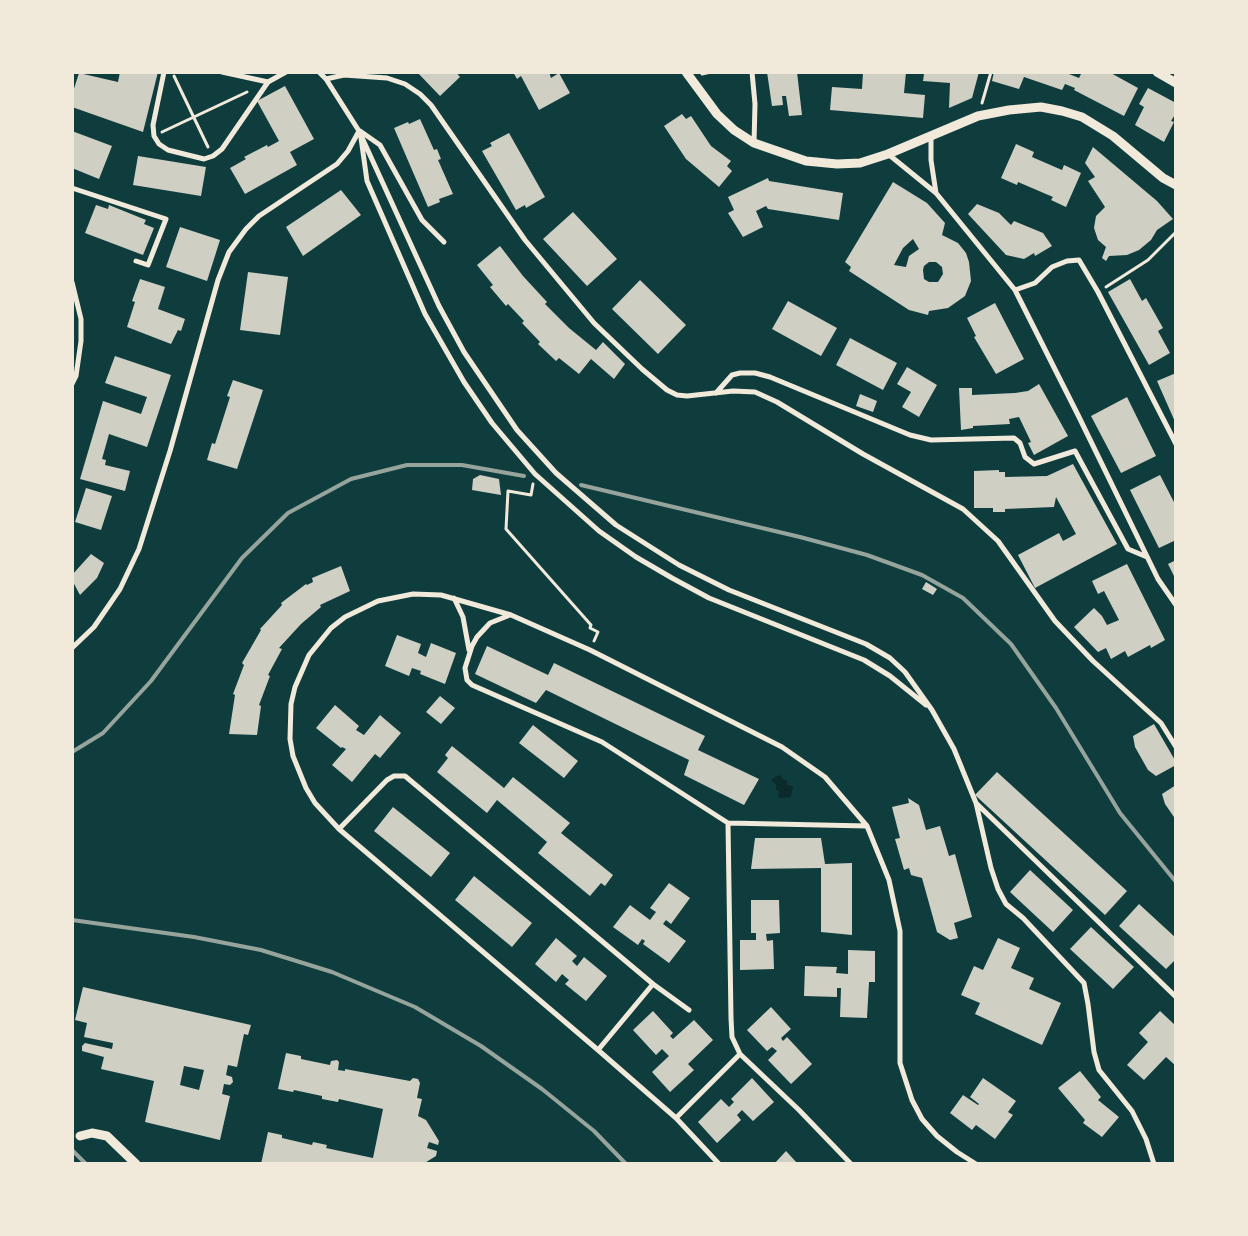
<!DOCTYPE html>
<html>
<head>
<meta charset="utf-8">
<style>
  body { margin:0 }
  #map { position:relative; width:1248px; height:1236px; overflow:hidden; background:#0f3d3e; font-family:"Titillium Web",sans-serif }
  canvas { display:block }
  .frame { position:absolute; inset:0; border:74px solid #f1e9da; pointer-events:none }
</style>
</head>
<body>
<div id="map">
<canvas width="1248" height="1236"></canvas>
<div class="frame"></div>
</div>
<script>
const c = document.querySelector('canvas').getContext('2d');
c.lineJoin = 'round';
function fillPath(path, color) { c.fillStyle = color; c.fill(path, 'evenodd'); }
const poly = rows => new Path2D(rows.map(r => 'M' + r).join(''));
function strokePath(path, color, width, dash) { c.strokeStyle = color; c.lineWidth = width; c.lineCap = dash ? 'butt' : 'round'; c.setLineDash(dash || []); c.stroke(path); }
const water = poly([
  [779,775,782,777,782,779,787,780,787,785,793,786,791,797,781,798,778,797,779,791,776,790,776,784,772,781,772,779]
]);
const building = poly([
  [120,72,158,72,143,132,72,107,72,95,79,73,118,82],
  [417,72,456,72,460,77,440,96],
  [513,72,549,72,551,78,559,73,570,93,539,110,521,76,517,79],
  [767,72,797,72,802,115,789,116,786,96,782,96,783,105,772,106],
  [863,72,906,72,904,93,925,95,923,118,830,110,832,87,862,89],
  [919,72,979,72,972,98,949,108,950,83,923,81,924,74,918,74],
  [994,72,1069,72,1069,74,1079,78,1082,72,1109,72,1138,88,1124,116,1074,90,1075,88,1065,84,1062,90,1024,77,1019,89,992,81],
  [285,86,314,139,290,152,297,165,245,194,230,168,246,159,244,157,267,145,268,147,279,141,257,101],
  [1148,88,1176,103,1176,113,1171,121,1174,122,1164,142,1135,125,1144,107,1139,104],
  [682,114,686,119,691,116,711,146,731,161,727,166,732,171,719,187,686,159,664,126],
  [420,119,434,150,437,149,441,159,438,160,453,194,439,199,440,202,428,207,394,128,408,122,409,124],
  [72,131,112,146,99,179,72,168],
  [509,133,545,197,526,208,525,205,516,210,482,151,492,146,490,143],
  [1016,144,1034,152,1032,157,1062,170,1064,165,1081,173,1066,207,1051,200,1053,197,1018,182,1017,185,1001,178],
  [1093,147,1157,201,1173,219,1157,230,1151,240,1139,250,1127,255,1109,256,1106,261,1102,258,1106,247,1098,240,1094,228,1096,216,1105,207,1088,181,1095,177,1085,163],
  [138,156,206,167,201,196,133,185],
  [768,178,769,181,843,193,839,220,768,209,766,206,756,211,763,227,743,237,728,213,734,210,728,197],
  [893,182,927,203,945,223,942,235,958,243,966,253,969,262,971,281,965,296,948,308,929,311,928,315,909,310,849,271,851,267,845,262],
  [913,239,919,249,909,256,906,267,894,265,903,248],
  [929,262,936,262,942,267,943,274,938,282,929,282,924,279,923,270,924,266],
  [341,190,361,215,303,256,286,227],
  [977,204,999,213,1011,225,1014,221,1043,233,1052,246,1035,256,1034,253,1024,259,1006,255,968,214],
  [96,205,108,209,109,205,146,220,144,224,154,228,143,255,85,233],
  [573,212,617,259,587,286,543,239],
  [180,227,220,240,207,281,166,267],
  [500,246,523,276,547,302,545,304,569,328,596,350,603,342,625,364,614,379,591,359,579,374,559,358,556,361,538,344,540,342,522,323,524,321,508,304,506,306,490,287,493,285,477,265],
  [248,272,288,277,280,335,240,330],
  [140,279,165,287,158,309,185,319,181,331,178,330,171,344,127,327,135,302,132,301],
  [1130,279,1142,301,1146,298,1163,328,1158,331,1170,353,1149,365,1108,292],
  [640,280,686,325,658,354,612,309],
  [788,301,837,328,821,356,772,329],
  [995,303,1024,359,996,374,974,337,976,336,967,318],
  [850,338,897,363,883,390,836,365],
  [115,356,171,375,147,447,109,434,102,459,106,460,105,465,130,471,125,491,80,479,103,401,141,414,147,397,105,383],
  [907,367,937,385,919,417,902,407,911,392,897,384],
  [1176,373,1176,424,1157,381],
  [233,380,263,390,237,469,207,460,212,443,215,444,230,397,227,396],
  [1039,384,1068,436,1034,455,1028,443,1031,442,1019,417,1009,419,1010,424,973,426,973,428,961,430,959,388,972,388,972,395,1015,393,1028,391],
  [860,394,877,401,873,412,856,406],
  [1127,397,1156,456,1121,473,1091,416],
  [1073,464,1117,544,1035,588,1018,555,1059,533,1063,541,1076,534,1056,497,1054,507,1005,509,1005,512,993,512,993,508,974,508,974,471,999,470,999,472,1005,472,1005,477,1047,476],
  [480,475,499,479,501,495,472,490,473,479],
  [1160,475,1176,506,1176,540,1159,548,1130,490],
  [86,488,112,496,101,530,75,522],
  [91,554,104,563,97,578,80,595,72,580,72,575],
  [1176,560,1176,580,1168,564],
  [1127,564,1165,640,1151,648,1150,645,1128,657,1125,651,1111,659,1106,648,1098,652,1074,627,1094,608,1102,616,1107,625,1119,620,1104,591,1098,594,1092,581],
  [341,566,350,591,320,605,321,607,301,624,279,648,282,649,268,675,270,676,259,705,261,706,257,735,229,734,235,695,233,694,244,665,242,663,261,630,260,629,282,605,281,603,306,584,307,585,313,582,312,578],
  [926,582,937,589,933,595,922,589],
  [397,635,421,644,418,653,426,657,431,643,456,653,445,684,420,674,421,671,412,668,409,676,385,666],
  [487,646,548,675,554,663,705,736,698,750,759,779,744,805,684,775,689,760,546,690,536,703,475,674],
  [440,696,455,708,441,724,426,712],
  [335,705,359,726,356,730,364,735,380,715,401,733,380,758,375,754,352,782,332,765,346,749,342,747,341,748,316,728],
  [1154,724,1176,762,1176,765,1156,776,1148,770,1135,747,1133,736],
  [533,725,578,761,564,778,519,743],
  [452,746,504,788,513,777,570,823,561,833,613,875,605,886,601,883,590,896,538,853,547,842,497,800,487,813,437,772,448,758,445,755],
  [997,772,1127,891,1105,915,975,795],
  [1176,785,1176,820,1165,804,1162,794],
  [908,798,919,805,926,830,940,826,949,856,955,854,972,917,954,923,958,938,950,940,937,932,922,878,911,875,909,868,904,870,895,839,900,838,892,807,909,803],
  [393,807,450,853,431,877,374,831],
  [755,838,821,838,825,864,852,863,852,935,821,932,821,868,751,869],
  [1030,870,1073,910,1053,932,1010,892],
  [474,876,532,923,512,947,455,900],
  [669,883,690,898,671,924,666,920,663,924,686,941,669,963,643,944,645,941,642,939,638,945,613,927,630,905,650,920,656,912,650,908],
  [751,900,779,900,780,933,766,934,767,941,773,940,774,969,740,970,740,940,756,940,756,933,751,933],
  [1139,904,1176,938,1176,959,1166,969,1119,926],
  [1091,927,1134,967,1113,989,1070,949],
  [556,938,577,956,572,961,577,966,584,957,607,976,586,1001,565,984,569,980,562,974,556,982,535,964],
  [998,938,1020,948,1011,968,1034,978,1029,989,1061,1003,1042,1045,975,1014,980,1003,961,995,974,966,983,970],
  [848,950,875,951,875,982,869,982,867,1018,840,1017,841,988,837,988,837,997,804,996,805,966,837,967,836,973,848,974],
  [83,987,251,1025,248,1035,244,1034,237,1067,228,1065,226,1075,232,1077,233,1082,230,1085,224,1084,222,1094,230,1096,220,1140,145,1122,154,1081,101,1069,104,1057,82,1051,82,1046,85,1043,112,1049,113,1043,84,1037,87,1023,75,1020],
  [184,1066,204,1070,199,1090,180,1085],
  [771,1007,791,1029,781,1038,783,1041,787,1037,812,1064,791,1084,768,1060,777,1051,772,1047,767,1051,747,1030],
  [653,1011,673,1033,670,1036,673,1039,694,1020,713,1040,688,1064,694,1070,670,1092,652,1072,669,1056,662,1049,656,1055,633,1030],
  [1160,1011,1176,1026,1176,1066,1166,1057,1144,1080,1127,1065,1148,1042,1139,1033],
  [286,1053,301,1056,301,1059,330,1065,331,1061,337,1060,339,1062,338,1070,345,1071,345,1069,410,1081,413,1078,418,1079,420,1083,417,1098,422,1099,418,1116,426,1120,439,1141,438,1145,429,1142,427,1148,437,1151,436,1156,423,1164,261,1164,268,1132,282,1135,282,1138,312,1145,313,1142,327,1145,326,1148,373,1158,383,1109,339,1099,338,1102,322,1099,322,1096,294,1090,293,1092,278,1089],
  [1080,1071,1101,1097,1098,1100,1119,1117,1102,1137,1083,1123,1085,1120,1058,1088],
  [752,1078,774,1102,753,1121,742,1110,737,1115,741,1120,717,1143,698,1122,721,1099,729,1107,734,1102,731,1099],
  [983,1078,1016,1101,1008,1112,1013,1115,995,1139,976,1125,972,1130,950,1113,963,1095,978,1105,979,1104,970,1097],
  [786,1151,798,1164,774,1164]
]);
const path = poly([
  [702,74,711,72],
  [174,76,208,147],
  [982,103,991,72],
  [162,132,247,92],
  [1106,287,1148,260,1176,232],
  [533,484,531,495,508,491,506,529,591,625,590,628,598,632,594,641]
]);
const minor = poly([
  [164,72,153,125,154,136,159,144,168,150,204,159,213,156,222,149,268,82,286,72],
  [222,72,268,82],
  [319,72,326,79,359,131,439,306,464,352,517,430,556,473,616,525,679,565,729,590,866,644,890,658,905,672,932,710,954,749,976,803,991,868,998,889,1006,904,1023,918,1084,983,1088,1004,1094,1052,1099,1070,1132,1111,1146,1139,1154,1164],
  [752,72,755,104,754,143],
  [326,79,344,75,387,78,405,84,420,94,431,105,525,240,594,323,642,369,667,390,677,395,687,396,733,391,755,392,777,402,863,454,963,509,998,541,1055,621,1093,661,1161,723,1176,747],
  [360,131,380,145,422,220,444,242],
  [931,136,931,160,936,193],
  [361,138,367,181,425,314,464,382,492,423,535,474,599,531,636,557,672,578,709,598,864,660,890,676,926,705],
  [888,154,936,193,1015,290,1078,415,1158,579,1176,605],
  [72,188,166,219,148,265,136,261],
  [72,282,81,319,81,341,76,376,72,384],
  [1015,290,1035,283,1052,267,1067,261,1079,260,1098,292,1176,444],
  [716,393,732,375,740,373,755,373,770,377,910,435,931,440,1014,438,1020,443,1025,457,1034,464,1075,451,1128,549,1147,557],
  [454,598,463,617,469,650],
  [510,615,490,623,477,637,472,646,465,668,467,680,472,685,602,742,728,823,867,826],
  [72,648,94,627,120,589,139,549,170,451,218,280,229,252,246,229,259,216,337,164,348,151,359,131],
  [976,803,1176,997],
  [339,829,387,780,394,776,405,776,653,984,598,1050],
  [653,984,689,1010],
  [740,1054,799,1110,851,1164],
  [676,1118,740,1054,732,1037,731,1018,728,823],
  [719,1164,676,1118,598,1050,339,829,315,803,306,788,293,756,290,739,291,704,295,687,309,655,331,628,345,617,378,601,413,594,441,595,511,615,590,650,782,747,825,777,867,826,889,880,900,931,900,1063,912,1100,922,1119,937,1136,957,1152,976,1164]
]);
const tertiary = poly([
  [686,72,717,114,734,130,754,143,806,161,837,164,860,163,888,154,978,116,1009,110,1041,107,1062,111,1082,117,1113,136,1163,178,1176,185],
  [1157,72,1176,83],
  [80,1136,92,1133,107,1136,136,1164]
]);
const rail = poly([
  [581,485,800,537,867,555,922,575,963,598,1011,644,1056,708,1120,813,1176,882],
  [72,752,103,733,151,681,242,558,288,513,351,479,407,465,462,465,524,476],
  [72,920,194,937,261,950,332,972,415,1007,481,1046,542,1089,594,1131,626,1164],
  [72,1150,86,1164]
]);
fillPath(water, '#0a2a2b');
fillPath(building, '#cfcfc3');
strokePath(path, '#f1e9da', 3);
strokePath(minor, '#f1e9da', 5);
strokePath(tertiary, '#f1e9da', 9);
strokePath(rail, '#97a49c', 4);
</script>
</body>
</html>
